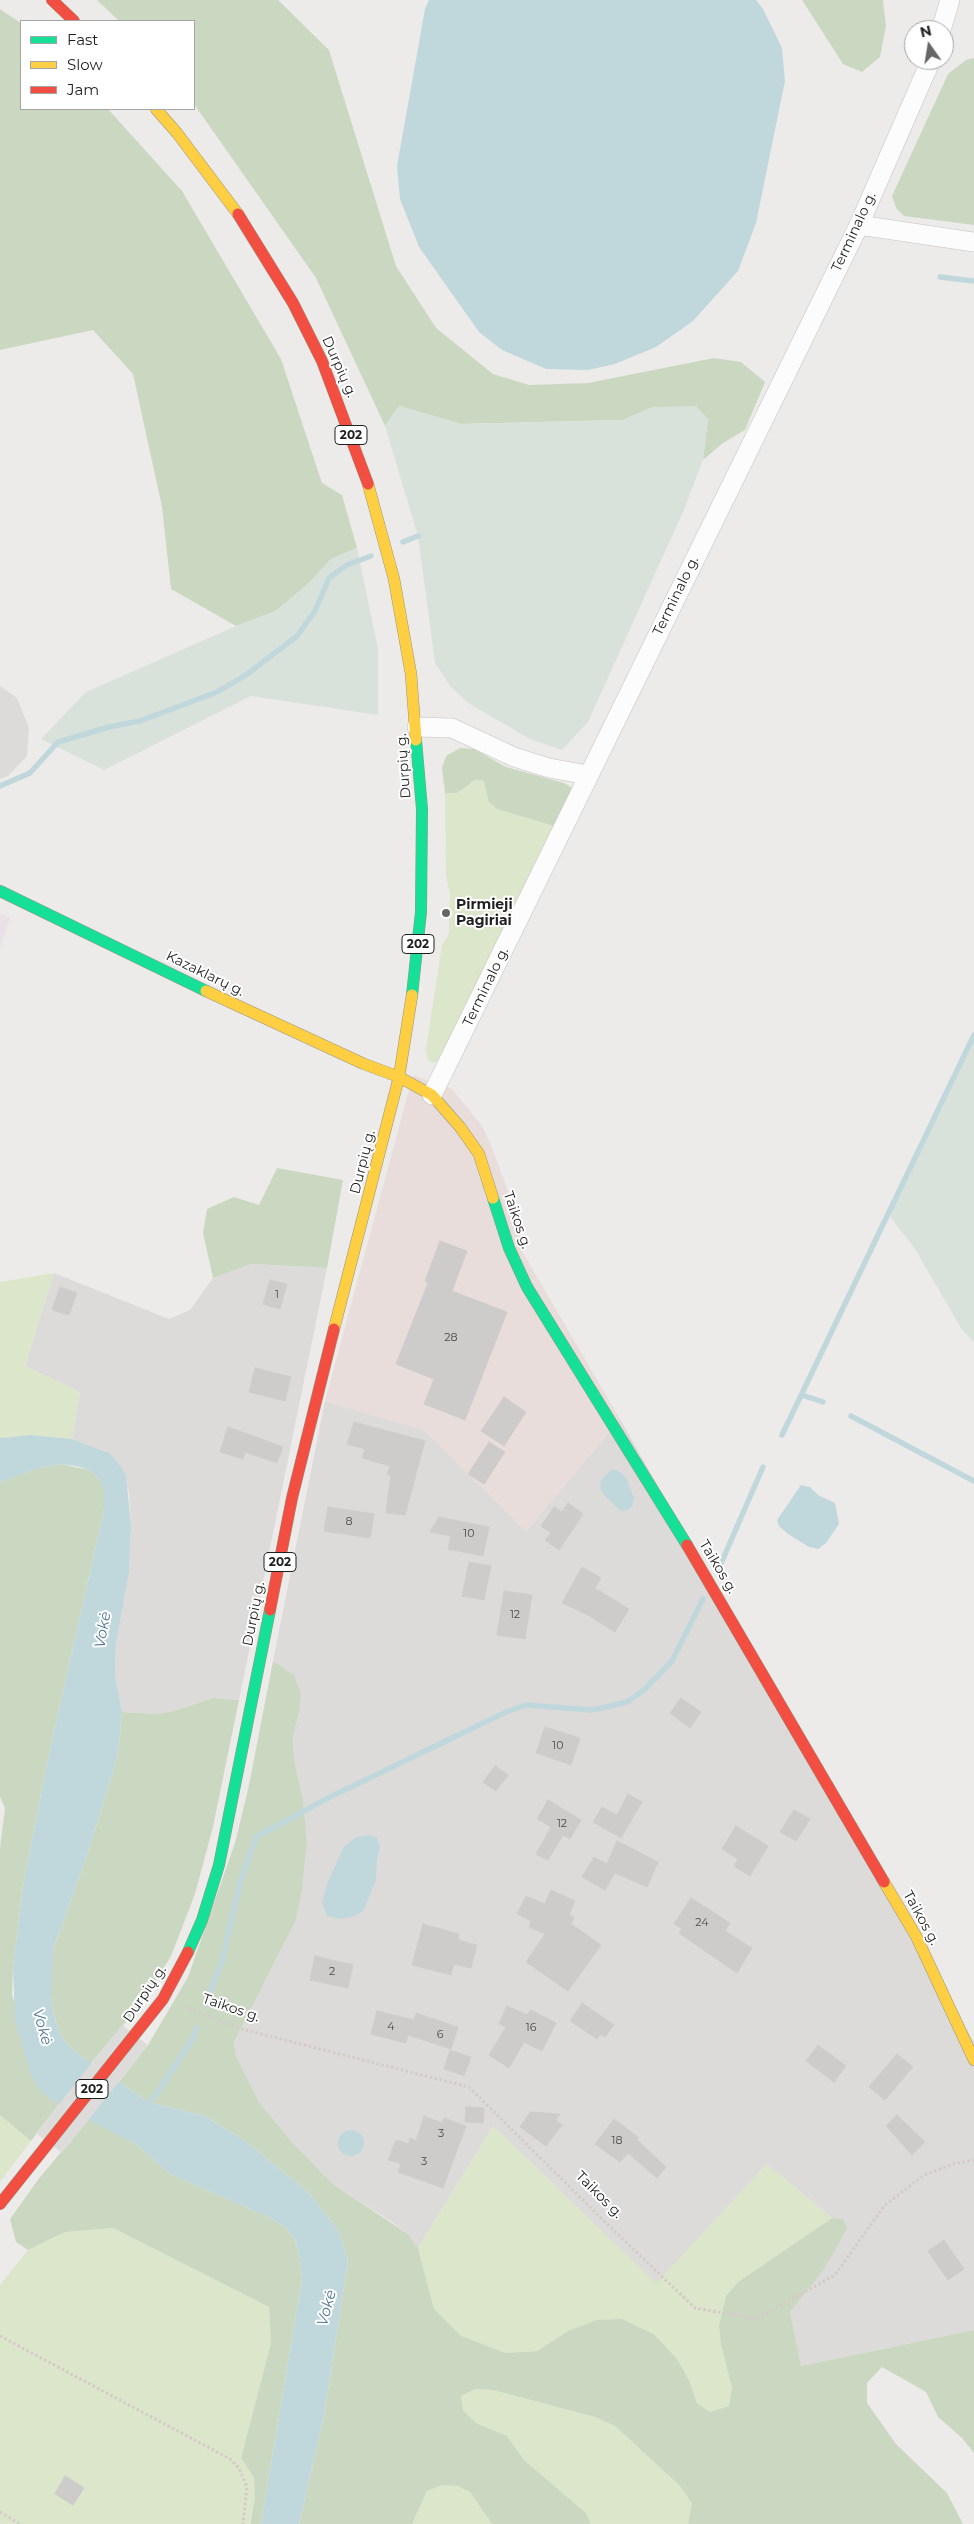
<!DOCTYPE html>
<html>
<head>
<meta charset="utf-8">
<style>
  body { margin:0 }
  #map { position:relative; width:974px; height:2524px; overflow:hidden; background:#edebe9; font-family:Montserrat,sans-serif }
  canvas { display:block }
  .legend { position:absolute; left:20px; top:20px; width:175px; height:90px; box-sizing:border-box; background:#fff; border:1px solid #a5a5a5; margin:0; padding:6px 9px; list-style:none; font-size:15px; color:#1f1f1f }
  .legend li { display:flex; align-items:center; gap:10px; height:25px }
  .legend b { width:25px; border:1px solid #a5a5a5 }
  .north { position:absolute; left:904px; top:20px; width:50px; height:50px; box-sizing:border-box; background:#fff; border:1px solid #a5a5a5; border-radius:50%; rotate:347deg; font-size:14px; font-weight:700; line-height:20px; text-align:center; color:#1f1f1f }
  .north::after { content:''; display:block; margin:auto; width:18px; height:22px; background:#676666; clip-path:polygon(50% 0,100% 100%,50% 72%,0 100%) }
</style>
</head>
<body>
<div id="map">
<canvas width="974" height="2524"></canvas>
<ul class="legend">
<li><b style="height:6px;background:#16e098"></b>Fast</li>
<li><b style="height:6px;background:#ffcf43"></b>Slow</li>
<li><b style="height:6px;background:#f24e42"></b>Jam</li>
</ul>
<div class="north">N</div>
</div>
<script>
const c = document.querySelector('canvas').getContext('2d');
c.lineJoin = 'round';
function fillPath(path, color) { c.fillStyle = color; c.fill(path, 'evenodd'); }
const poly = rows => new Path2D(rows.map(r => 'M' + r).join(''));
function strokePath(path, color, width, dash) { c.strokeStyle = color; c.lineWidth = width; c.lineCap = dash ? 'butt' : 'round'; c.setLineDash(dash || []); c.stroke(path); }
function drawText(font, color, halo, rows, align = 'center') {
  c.font = font + ' Montserrat,sans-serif'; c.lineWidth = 4; c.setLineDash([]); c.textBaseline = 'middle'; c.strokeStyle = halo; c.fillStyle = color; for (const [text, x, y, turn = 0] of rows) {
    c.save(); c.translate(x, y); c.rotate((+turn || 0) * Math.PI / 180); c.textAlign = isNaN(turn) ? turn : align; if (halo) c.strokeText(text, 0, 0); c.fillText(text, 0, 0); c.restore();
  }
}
const residential = poly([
  [0,686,17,698,29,728,27,756,8,776,0,779],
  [251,1264,327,1268,239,1700,213,1698,174,1711,157,1714,122,1712,115,1675,116,1644,129,1573,131,1525,129,1491,109,1453,72,1439,80,1392,25,1366,54,1273,169,1319,190,1310,213,1278],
  [325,1401,424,1430,526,1531,620,1419,974,2042,974,2330,801,2366,790,2312,817,2279,843,2219,832,2218,767,2164,656,2284,493,2126,418,2248,408,2234,392,2222,333,2184,291,2141,259,2102,236,2056,234,2042,296,1920,302,1891,307,1841,303,1798,294,1760,293,1737,299,1713,273,1661]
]);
const commercial = poly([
  [413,1075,452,1089,482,1126,491,1145,520,1224,523,1253,620,1419,526,1531,424,1430,325,1401]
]);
const industrial = poly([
  [0,913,10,918,0,948]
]);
const grass = poly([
  [475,780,484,781,487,791,558,827,440,1060,433,1063,428,1060,426,1049,442,945,449,934,450,894,446,875,445,793,457,793],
  [54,1273,25,1366,80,1392,72,1439,31,1435,0,1438,0,1282],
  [0,2115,31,2141,0,2182],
  [493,2126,656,2283,767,2164,832,2218,738,2282,726,2296,729,2370,732,2388,730,2406,710,2412,697,2403,689,2380,677,2359,655,2335,568,2331,537,2351,506,2353,461,2336,434,2309,418,2248],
  [113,2228,269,2307,271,2343,241,2458,254,2478,255,2498,249,2524,0,2524,0,2285,28,2250,65,2232],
  [474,2389,493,2390,595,2417,615,2426,679,2485,692,2503,688,2524,591,2524,586,2513,524,2460,507,2436,476,2423,463,2410,461,2396],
  [443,2485,458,2485,470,2492,492,2524,412,2524,427,2491]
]);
const forest = poly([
  [97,0,278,0,329,50,396,266,436,328,493,374,529,385,588,383,714,358,741,362,765,382,745,430,723,443,703,460,708,419,653,407,623,420,461,424,399,406,385,426,316,278,194,104,194,21,119,21],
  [802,0,883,0,886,26,880,57,862,72,843,64],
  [0,9,21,23,21,109,108,109,182,191,281,359,322,483,342,495,357,548,331,559,309,583,276,611,236,626,171,589,162,507,133,374,93,330,0,350],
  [974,58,974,225,904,216,896,208,892,196,948,74,966,60],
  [460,748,474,749,506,767,564,783,572,788,572,797,558,827,497,809,489,802,484,781,475,780,457,793,445,793,442,768,446,756],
  [277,1168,343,1180,327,1268,251,1264,213,1278,203,1233,207,1209,234,1197,259,1205],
  [60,1464,89,1470,98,1478,104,1490,104,1510,47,1763,23,1886,13,1967,12,1995,50,2099,60,2103,31,2141,0,2115,0,1848,5,1808,0,1797,0,1482,39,1468],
  [273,1661,294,1675,301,1694,299,1713,293,1737,294,1760,303,1798,307,1841,302,1891,296,1920,234,2042,236,2056,259,2102,291,2141,333,2184,408,2234,418,2248,434,2309,461,2336,506,2353,537,2351,568,2331,597,2320,622,2319,655,2335,677,2359,689,2380,697,2403,710,2412,729,2406,732,2388,721,2344,719,2326,726,2296,738,2282,832,2218,843,2219,847,2228,832,2256,817,2279,790,2312,801,2366,974,2330,974,2453,962,2438,938,2417,926,2392,882,2367,867,2383,867,2403,896,2444,947,2493,963,2524,688,2524,692,2503,679,2485,615,2426,595,2417,493,2390,475,2389,461,2396,463,2410,476,2423,507,2436,524,2460,586,2513,591,2524,492,2524,470,2492,458,2486,443,2485,427,2491,412,2524,299,2524,324,2416,348,2261,338,2230,309,2193,245,2141,205,2116,148,2102,119,2082,148,2045,188,1977,235,1843,249,1785],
  [213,1698,239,1700,213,1827,195,1894,171,1956,142,2003,91,2063,74,2051,62,2038,56,2022,51,1998,51,1974,54,1947,87,1856,118,1755,122,1712,157,1714,174,1711],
  [90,2118,137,2145,170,2174,264,2215,285,2227,294,2237,300,2259,302,2279,261,2524,250,2524,255,2498,254,2478,241,2458,271,2343,269,2307,113,2228,65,2232,28,2250,16,2242,10,2219,40,2177]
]);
const wetland = poly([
  [399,406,461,424,623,420,653,407,696,406,708,419,703,460,683,512,588,722,562,750,530,739,468,703,451,687,435,663,418,536,385,426],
  [357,548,378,649,378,715,251,696,104,770,41,739,86,692,236,626,276,611,309,583,331,559],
  [974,1035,974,1342,962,1330,915,1249,888,1214]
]);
const water = poly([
  [429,0,756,0,763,9,782,48,785,81,756,223,738,271,693,321,656,347,615,364,588,370,546,369,502,350,479,332,419,247,400,199,397,166,425,9],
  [31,1435,72,1439,109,1453,118,1463,126,1475,131,1525,129,1573,116,1644,115,1675,122,1712,118,1755,87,1856,54,1947,51,1998,56,2022,62,2038,74,2051,148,2102,205,2116,245,2141,309,2193,338,2230,348,2261,324,2416,299,2524,261,2524,302,2279,300,2259,294,2237,285,2227,264,2215,170,2174,137,2145,50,2099,43,2093,32,2078,15,2022,13,1967,23,1886,47,1763,104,1510,104,1491,98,1478,89,1470,76,1466,60,1464,39,1468,0,1482,0,1438],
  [611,1470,617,1470,626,1478,634,1498,633,1505,628,1510,621,1511,604,1495,600,1488,601,1480],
  [801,1485,810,1487,818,1495,835,1503,839,1524,826,1543,818,1549,809,1547,788,1534,779,1526,777,1520],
  [370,1835,377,1838,380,1848,377,1859,376,1880,364,1910,355,1916,341,1919,327,1916,322,1903,327,1884,343,1848,356,1837],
  '338 2143a13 13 0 1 1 26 0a13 13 0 1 1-26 0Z'
]);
const pier = poly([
  [122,2025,148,2045,62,2153,36,2133]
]);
const stream = poly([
  [940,277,974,281],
  [403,542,418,536],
  [0,786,30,773,58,742,109,727,140,721,217,692,246,675,297,636,315,611,329,578,347,565,371,556],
  [802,1395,823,1402],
  [851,1416,974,1481],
  [782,1435,974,1035],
  [719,1568,763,1467],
  [205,2004,222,1962,240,1882,256,1837,330,1797,506,1712,526,1705,593,1710,627,1702,644,1690,672,1661,703,1599],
  [145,2107,158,2092,193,2038,197,2028]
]);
const building = poly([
  [440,1241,467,1251,452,1291,507,1312,465,1420,424,1404,434,1379,396,1364,428,1283,425,1281,440,1241],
  [270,1280,287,1284,280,1309,263,1304,270,1280],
  [60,1287,77,1293,69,1315,52,1310,60,1287],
  [255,1368,291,1377,285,1401,249,1392,255,1368],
  [504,1397,526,1412,504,1446,481,1431,504,1397],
  [354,1422,425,1441,405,1515,386,1513,391,1475,387,1474,390,1466,362,1458,365,1449,347,1444,354,1422],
  [228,1427,283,1447,277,1463,245,1452,243,1459,220,1452,228,1427],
  [489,1442,505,1452,484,1484,468,1474,489,1442],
  [568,1503,583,1514,559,1550,545,1540,551,1533,541,1526,554,1507,562,1512,568,1503],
  [328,1507,374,1514,370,1538,324,1531,328,1507],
  [439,1517,489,1527,483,1556,448,1549,451,1536,430,1532,439,1517],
  [469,1562,491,1566,484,1600,462,1596,469,1562],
  [582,1567,601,1578,595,1588,629,1609,615,1632,586,1614,562,1603,582,1567],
  [504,1591,532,1595,525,1639,497,1635,504,1591],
  [681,1698,701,1712,690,1728,670,1713,681,1698],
  [545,1727,580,1738,571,1765,536,1753,545,1727],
  [495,1766,508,1775,496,1791,483,1782,495,1766],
  [628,1794,642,1802,621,1838,593,1822,602,1807,617,1815,628,1794],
  [548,1800,581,1820,570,1839,563,1835,548,1860,536,1854,551,1827,537,1819,548,1800],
  [794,1810,810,1819,796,1841,780,1832,794,1810],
  [736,1826,768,1846,750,1876,734,1866,738,1859,722,1849,736,1826],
  [617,1841,658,1862,647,1887,615,1873,605,1890,582,1877,594,1857,607,1864,617,1841],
  [551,1890,575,1901,569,1915,574,1917,571,1924,601,1945,568,1991,526,1962,545,1934,529,1927,531,1921,517,1914,526,1896,545,1904,551,1890],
  [691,1898,730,1923,725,1931,752,1948,737,1973,679,1933,682,1929,674,1924,691,1898],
  [423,1924,459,1934,458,1940,477,1945,471,1968,454,1964,451,1975,412,1965,423,1924],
  [315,1956,353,1965,348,1988,310,1980,315,1956],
  [582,2003,614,2025,605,2037,601,2034,597,2039,570,2021,582,2003],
  [507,2006,527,2015,531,2010,556,2023,542,2051,524,2042,509,2068,489,2055,506,2027,499,2024,507,2006],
  [377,2011,414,2020,416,2013,458,2027,451,2049,408,2035,406,2043,371,2034,377,2011],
  [818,2045,846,2066,834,2082,806,2061,818,2045],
  [450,2050,471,2057,464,2076,444,2069,450,2050],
  [897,2054,913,2067,885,2100,869,2087,897,2054],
  [466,2107,484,2108,483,2123,465,2122,466,2107],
  [530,2112,560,2114,556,2120,562,2125,546,2146,520,2127,530,2112],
  [897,2115,925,2142,912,2155,886,2126,897,2115],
  [424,2116,442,2123,444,2118,466,2126,443,2188,398,2172,401,2164,388,2160,396,2140,408,2144,410,2138,416,2141,424,2116],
  [614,2119,639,2138,637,2140,666,2167,657,2178,628,2153,620,2162,595,2144,614,2119],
  [944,2240,964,2269,948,2280,928,2251,944,2240],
  [65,2476,84,2488,73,2505,55,2494,65,2476]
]);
const path = poly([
  [185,2007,238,2028,469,2087,606,2223,695,2308,757,2319,835,2275,884,2206,924,2175,953,2164,974,2160],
  [0,2336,230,2459,239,2468,247,2487,243,2524],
  [0,2512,20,2524]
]);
const street = poly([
  [941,30,950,0],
  [859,225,974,242],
  [417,727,452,728,514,757,549,768,588,775],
  [432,1095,859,225,931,60]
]);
const fast = poly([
  [0,891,206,991],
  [412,995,421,912,422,809,416,740],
  [493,1198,509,1248,527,1287,687,1545],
  [188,1952,202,1920,219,1865,270,1610]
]);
const slow = poly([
  [156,109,177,133,238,214],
  [368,484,394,579,411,674,416,740],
  [206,991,364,1064,399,1077,432,1095,460,1127,479,1154,493,1198],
  [334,1329,399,1077,412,995],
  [884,1882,916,1936,974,2060]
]);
const jam = poly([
  [52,0,74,21],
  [238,214,293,303,322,361,368,484],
  [687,1545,884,1882],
  [270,1610,292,1498,334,1329],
  [0,2204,163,1999,188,1952]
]);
const markers = [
  [446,913,5,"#676666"]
];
const numberNames = [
  ["1",277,1295],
  ["28",451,1338],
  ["8",349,1522],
  ["10",469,1534],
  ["12",515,1615],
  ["10",558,1746],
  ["12",562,1824],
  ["24",702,1923],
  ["2",332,1972],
  ["4",391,2027],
  ["16",531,2028],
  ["6",440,2035],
  ["3",441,2134],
  ["18",617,2141],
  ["3",424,2162]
];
const shields = [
  [351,435,32],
  [418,944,32],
  [280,1562,32],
  [92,2089,32]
];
const shieldNames = [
  ["202",351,435],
  ["202",418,944],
  ["202",280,1562],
  ["202",92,2089]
];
const streetNames = [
  ["Terminalo g.",854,232,-65],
  ["Durpių g.",339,367,66],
  ["Terminalo g.",676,596,-64],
  ["Durpių g.",404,766,-94],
  ["Kazaklarų g.",205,974,26],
  ["Terminalo g.",486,987,-64],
  ["Durpių g.",363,1162,-76],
  ["Taikos g.",517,1220,71],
  ["Taikos g.",718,1567,59],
  ["Durpių g.",254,1614,-79],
  ["Taikos g.",921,1918,61],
  ["Durpių g.",145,1994,-56],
  ["Taikos g.",231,2008,19],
  ["Taikos g.",599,2195,45]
];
const poiNames = [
  ["Pirmieji",456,905],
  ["Pagiriai",456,921]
];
const waterNames = [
  ["Vokė",103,1630,-80],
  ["Vokė",42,2027,74],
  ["Vokė",327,2308,-75]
];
fillPath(residential, '#dcdbda');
fillPath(commercial, '#e9dddc');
fillPath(industrial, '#eae1e7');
fillPath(grass, '#dbe6cb');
fillPath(forest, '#cbd8c1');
fillPath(wetland, '#d8e2db');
fillPath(water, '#c0d8dc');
fillPath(pier, '#dddcdb');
strokePath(stream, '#c0d8dc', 5.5);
fillPath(building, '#ceccca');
strokePath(building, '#d0cdca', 1);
strokePath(street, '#c3c2c1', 20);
strokePath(fast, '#949583', 12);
strokePath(slow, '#949583', 12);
strokePath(jam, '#949583', 12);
strokePath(path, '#d5cac8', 3, [2.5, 2.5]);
strokePath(street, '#fcfcfc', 19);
strokePath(fast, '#16e098', 11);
strokePath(slow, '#ffcf43', 11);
strokePath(jam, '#f24e42', 11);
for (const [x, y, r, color] of markers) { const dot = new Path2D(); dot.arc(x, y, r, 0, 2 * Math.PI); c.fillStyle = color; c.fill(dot); strokePath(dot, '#fff', 2); }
drawText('11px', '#4b4a4a', null, numberNames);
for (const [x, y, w] of shields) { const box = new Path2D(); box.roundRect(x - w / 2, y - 9.5, w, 19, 4); c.fillStyle = '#fff'; c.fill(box); strokePath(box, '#1f1f1f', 1); }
drawText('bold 12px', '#1f1f1f', null, shieldNames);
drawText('14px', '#1f1f1f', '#fff', streetNames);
drawText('bold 14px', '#1f1f1f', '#fff', poiNames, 'left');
drawText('italic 15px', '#507794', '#fff', waterNames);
</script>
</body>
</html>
